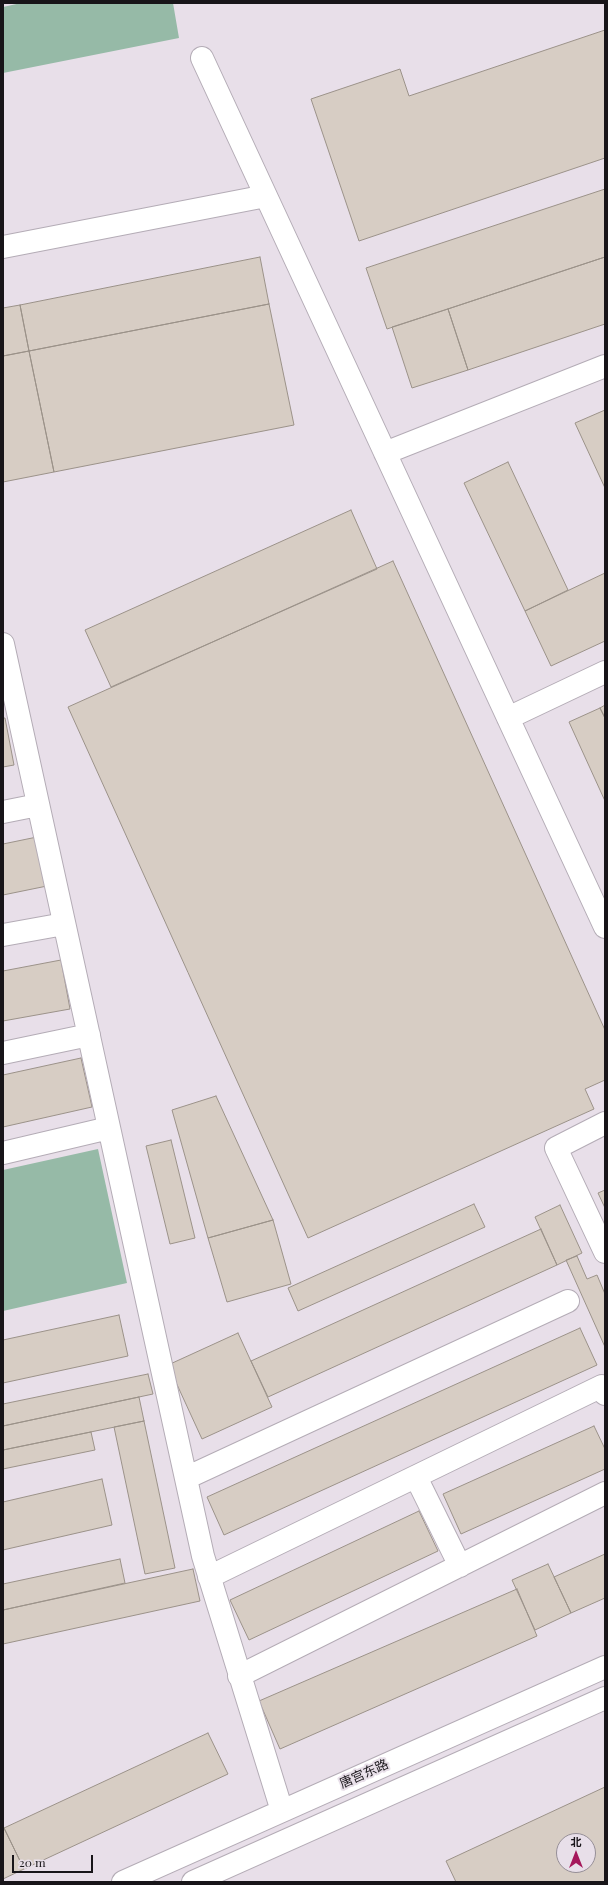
<!DOCTYPE html>
<html>
<head>
<meta charset="utf-8">
<style>
  body { margin:0 }
  #map { position:relative; width:608px; height:1885px; overflow:hidden; background:#e8dfe9; font-family:"Playfair Display","Noto Sans SC",serif }
  canvas { display:block }
  .frame { position:absolute; inset:0; border:4px solid #181519; pointer-events:none }
  .north { position:absolute; left:556px; top:1833px; width:40px; height:40px; box-sizing:border-box; background:#e8dfe9; border:1px solid #958e96; border-radius:50%; rotate:0deg; font-size:11px; font-weight:700; line-height:16px; text-align:center; color:#181519 }
  .north::after { content:''; display:block; margin:auto; width:14px; height:18px; background:#a5175b; clip-path:polygon(50% 0,100% 100%,50% 72%,0 100%) }
  .scale { position:absolute; left:12px; top:1855px; width:81px; height:18px; box-sizing:border-box; border:2px solid #181519; border-top:0; padding-left:5px; font-size:12px; line-height:14px; white-space:nowrap; color:#181519; -webkit-text-stroke:3px #e8dfe9; paint-order:stroke }
</style>
</head>
<body>
<div id="map">
<canvas width="608" height="1885"></canvas>
<div class="frame"></div>
<div class="north">北</div>
<div class="scale">20 m</div>
</div>
<script>
const c = document.querySelector('canvas').getContext('2d');
c.lineJoin = 'round';
function fillPath(path, color) { c.fillStyle = color; c.fill(path, 'evenodd'); }
const poly = rows => new Path2D(rows.map(r => 'M' + r).join(''));
function strokePath(path, color, width, dash) { c.strokeStyle = color; c.lineWidth = width; c.lineCap = dash ? 'butt' : 'round'; c.setLineDash(dash || []); c.stroke(path); }
function drawText(font, color, halo, rows, align = 'center') {
  c.font = font + ' "Playfair Display","Noto Sans SC",serif'; c.lineWidth = 4; c.setLineDash([]); c.textBaseline = 'middle'; c.strokeStyle = halo; c.fillStyle = color; for (const [text, x, y, turn = 0] of rows) {
    c.save(); c.translate(x, y); c.rotate((+turn || 0) * Math.PI / 180); c.textAlign = isNaN(turn) ? turn : align; if (halo) c.strokeText(text, 0, 0); c.fillText(text, 0, 0); c.restore();
  }
}
const green = poly([
  [21,3,173,3,179,38,3,73,3,7],
  [98,1149,127,1283,3,1311,3,1170]
]);
const building = poly([
  [605,30,605,158,359,241,311,99,400,69,409,96,605,30],
  [605,189,605,257,387,329,366,268,605,189],
  [260,257,269,304,29,351,20,305,260,257],
  [605,257,605,324,468,370,448,309,605,257],
  [269,304,294,425,54,472,29,351,269,304],
  [20,305,29,351,3,356,3,308,20,305],
  [448,309,468,370,412,388,392,327,448,309],
  [29,351,54,472,3,482,3,356,29,351],
  [605,410,605,488,575,423,605,410],
  [508,462,568,590,525,611,464,483,508,462],
  [351,510,377,569,111,687,85,630,351,510],
  [393,561,605,1030,605,1080,585,1089,594,1109,308,1238,68,707,393,561],
  [605,573,605,641,551,666,525,611,605,573],
  [605,705,605,718,600,708,605,705],
  [600,708,605,718,605,801,569,722,600,708],
  [3,718,5,718,14,765,3,767,3,718],
  [37,837,47,886,3,895,3,844,37,837],
  [61,960,70,1009,3,1021,3,971,61,960],
  [81,1058,92,1107,3,1127,3,1075,81,1058],
  [216,1096,273,1220,208,1238,172,1110,216,1096],
  [171,1140,195,1238,170,1244,146,1146,171,1140],
  [605,1190,605,1208,598,1193,605,1190],
  [474,1204,485,1227,298,1311,288,1288,474,1204],
  [560,1205,582,1253,557,1265,535,1217,560,1205],
  [273,1220,291,1284,227,1302,208,1238,273,1220],
  [541,1229,557,1265,268,1397,251,1361,541,1229],
  [577,1256,587,1279,597,1275,605,1294,605,1347,566,1260,577,1256],
  [119,1315,128,1356,3,1383,3,1340,119,1315],
  [580,1328,597,1365,224,1535,207,1497,580,1328],
  [238,1333,272,1407,202,1439,168,1365,238,1333],
  [148,1374,153,1394,3,1426,3,1404,148,1374],
  [139,1397,144,1421,3,1450,3,1426,139,1397],
  [144,1421,175,1568,145,1574,114,1427,144,1421],
  [594,1426,605,1449,605,1469,461,1534,443,1494,594,1426],
  [91,1432,95,1450,3,1469,3,1450,91,1432],
  [102,1479,112,1525,3,1550,3,1502,102,1479],
  [419,1511,438,1551,249,1640,230,1600,419,1511],
  [605,1554,605,1598,571,1613,554,1577,605,1554],
  [120,1559,125,1583,3,1610,3,1584,120,1559],
  [548,1564,571,1613,535,1630,512,1580,548,1564],
  [193,1569,200,1601,3,1644,3,1610,193,1569],
  [517,1589,537,1636,280,1749,259,1701,517,1589],
  [208,1733,228,1774,24,1869,4,1828,208,1733],
  [605,1787,605,1882,456,1882,446,1861,605,1787],
  [564,1841,588,1841,588,1865,564,1865,564,1841],
  [4,1828,24,1869,3,1879,3,1829,4,1828]
]);
const minor = poly([
  [202,58,605,927],
  [3,247,266,196],
  [385,453,605,366],
  [3,644,203,1556,282,1811],
  [508,718,605,672],
  [3,812,38,805],
  [3,935,64,924],
  [3,1053,89,1035],
  [605,1123,556,1148,605,1252],
  [3,1153,109,1128],
  [416,1477,460,1566],
  [186,1478,568,1301],
  [209,1577,602,1386,605,1394],
  [239,1676,605,1493],
  [123,1882,605,1667],
  [193,1882,605,1698]
]);
const streetNames = [
  ["唐宫东路",364,1774,-24]
];
fillPath(green, '#96baa7');
fillPath(building, '#d7cdc4');
strokePath(building, '#9b9289', 1);
strokePath(minor, '#b4acb6', 24);
strokePath(minor, '#fff', 22);
drawText('13px', '#181519', '#e8dfe9', streetNames);
</script>
</body>
</html>
